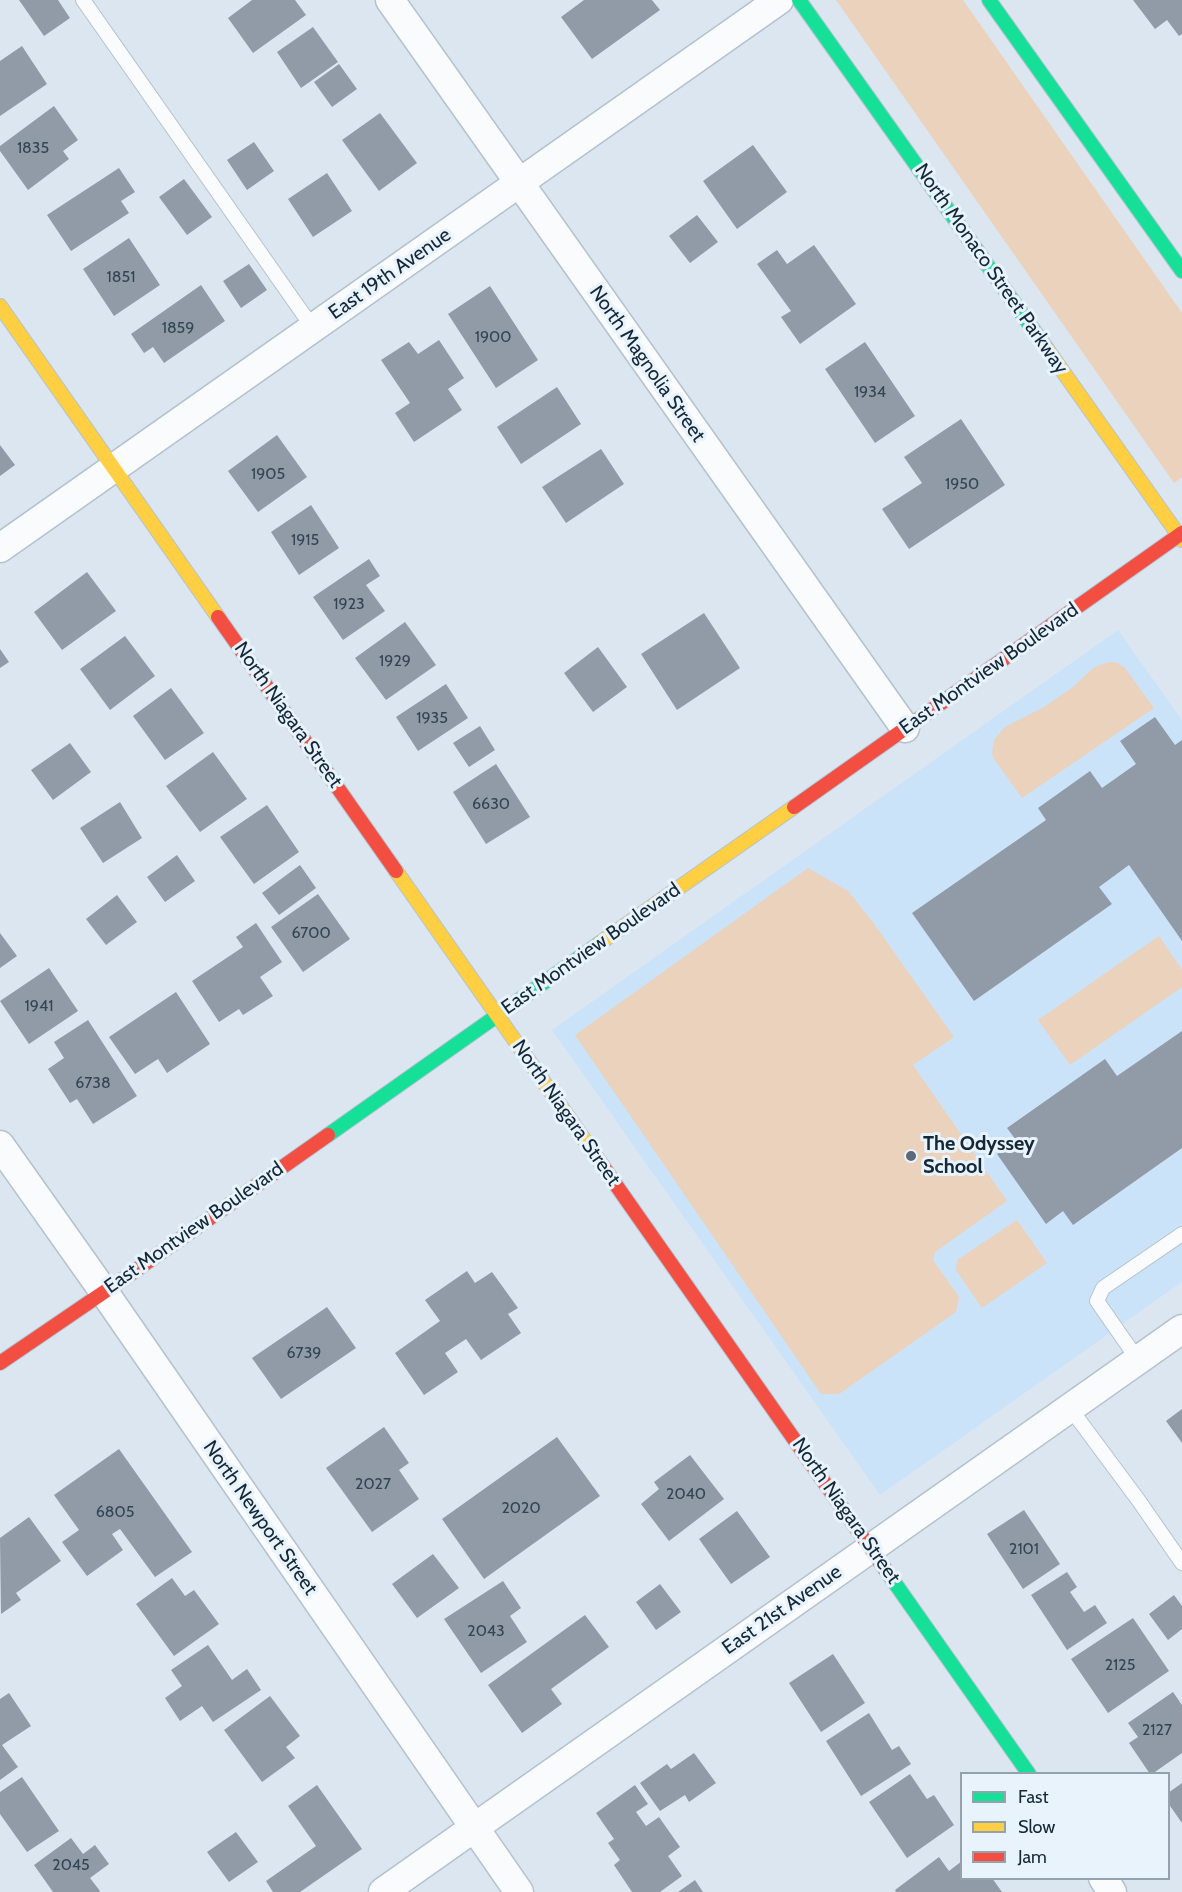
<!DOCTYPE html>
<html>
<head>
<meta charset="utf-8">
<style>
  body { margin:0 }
  #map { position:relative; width:1182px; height:1892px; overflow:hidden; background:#dbe6f0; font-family:Cabin,sans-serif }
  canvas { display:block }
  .legend { position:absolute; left:960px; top:1772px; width:210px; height:108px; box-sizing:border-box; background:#e9f3fc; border:2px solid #94a2ae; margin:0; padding:8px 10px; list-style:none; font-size:18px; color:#142838 }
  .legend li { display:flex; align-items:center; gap:12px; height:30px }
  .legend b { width:30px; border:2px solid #94a2ae }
</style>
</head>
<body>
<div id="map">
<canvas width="1182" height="1892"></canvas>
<ul class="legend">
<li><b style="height:8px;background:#16e098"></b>Fast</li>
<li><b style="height:8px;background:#ffcf43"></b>Slow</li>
<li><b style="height:8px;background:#f24e42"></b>Jam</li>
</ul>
</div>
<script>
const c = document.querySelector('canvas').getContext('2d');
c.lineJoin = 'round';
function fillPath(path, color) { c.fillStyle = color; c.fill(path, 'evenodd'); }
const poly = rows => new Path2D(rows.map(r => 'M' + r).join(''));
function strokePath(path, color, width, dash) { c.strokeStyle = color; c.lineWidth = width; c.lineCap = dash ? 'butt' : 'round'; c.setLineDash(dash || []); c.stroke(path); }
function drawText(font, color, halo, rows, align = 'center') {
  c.font = font + ' Cabin,sans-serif'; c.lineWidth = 6; c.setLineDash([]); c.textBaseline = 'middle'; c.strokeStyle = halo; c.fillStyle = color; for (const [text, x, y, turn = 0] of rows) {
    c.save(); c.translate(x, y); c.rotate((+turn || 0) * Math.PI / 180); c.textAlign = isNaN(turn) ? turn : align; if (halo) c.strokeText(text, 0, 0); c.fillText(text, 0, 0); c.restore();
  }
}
const built = poly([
  [1118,630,1182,720,1182,1282,880,1495,552,1030]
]);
const green = poly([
  [836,0,963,0,1182,313,1182,477,1174,483],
  [1110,662,1118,663,1125,668,1154,708,1022,798,994,759,992,753,994,740,1005,727,1044,707,1073,687,1093,668,1102,664],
  [808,868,848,891,872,921,954,1037,913,1065,1007,1201,935,1252,933,1260,959,1297,956,1312,839,1394,821,1394,575,1035],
  [1159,936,1182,970,1182,987,1070,1065,1038,1020],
  [1017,1220,1047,1263,982,1308,956,1270,957,1260]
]);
const building = poly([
  [19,0,58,0,70,18,44,36],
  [252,0,295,0,306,15,253,53,228,18],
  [584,0,652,0,660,10,592,59,561,17],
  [1133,0,1182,0,1182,34,1179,36,1167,20,1155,29],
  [313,27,338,62,301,88,277,52],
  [22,46,47,84,0,116,0,61],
  [339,64,357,89,332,107,314,82],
  [54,106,78,140,63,151,69,159,28,190,0,151,0,146],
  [380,113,417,163,379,191,342,140],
  [254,142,274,171,247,190,227,160],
  [753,145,787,192,737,229,703,181],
  [119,168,135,192,121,201,129,213,71,251,47,215],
  [327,173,352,211,313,237,288,199],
  [184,179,212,217,187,235,159,197],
  [697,215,718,242,690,263,669,236],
  [129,238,160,285,114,316,83,269],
  [814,245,856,304,800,344,781,317,791,311,757,264,777,250,787,264],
  [249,264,267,290,241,308,223,281],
  [201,285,225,321,164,363,153,347,144,353,131,334],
  [490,286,538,360,496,388,448,314],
  [439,340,464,378,448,389,462,410,414,442,395,413,410,403,381,360,409,342,418,354],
  [865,342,915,416,875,443,825,369],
  [557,387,581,424,521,464,497,427],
  [961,419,1005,485,909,549,882,509,922,483,904,457],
  [277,435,307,477,258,512,228,471],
  [0,445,15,465,0,476],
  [601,449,624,484,566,523,542,487],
  [311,505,339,548,299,575,271,532],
  [369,559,380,576,366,585,385,611,343,640,313,597],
  [87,572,116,611,62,650,34,612],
  [704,613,740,668,677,710,641,654],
  [405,622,436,665,386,700,355,658],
  [125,636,155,676,110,710,80,669],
  [598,647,627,687,593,712,564,673],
  [0,649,9,662,0,668],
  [446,684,468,718,418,751,396,717],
  [171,688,204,733,165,760,133,716],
  [1155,717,1175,745,1182,740,1182,941,1129,865,1099,887,1112,904,974,1001,912,913,1046,820,1038,808,1090,771,1102,788,1136,764,1120,741],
  [480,726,495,750,469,767,453,743],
  [70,743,91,772,53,800,31,770],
  [213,752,247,799,200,832,166,786],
  [496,764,530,817,486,844,453,792],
  [120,802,142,838,103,863,80,828],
  [267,805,299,852,254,884,220,837],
  [177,855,195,881,165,902,147,877],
  [300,865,316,888,279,915,262,893],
  [318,894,350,939,303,972,271,927],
  [117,895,137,922,106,945,86,919],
  [256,923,282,962,260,977,273,996,243,1015,239,1009,219,1022,192,981,243,947,236,937],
  [0,933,17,956,0,968],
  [49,968,78,1011,29,1044,0,1001],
  [176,992,210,1044,167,1073,158,1059,135,1074,109,1037],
  [88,1020,137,1096,93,1124,77,1099,70,1103,48,1069,64,1058,54,1042],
  [1182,1031,1182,1148,1073,1225,1063,1211,1046,1224,997,1154,1016,1140,1007,1128,1105,1059,1117,1076],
  [467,1271,475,1283,492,1272,518,1308,508,1314,521,1333,481,1360,466,1339,445,1353,458,1372,424,1395,395,1353,440,1321,425,1300],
  [327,1307,356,1348,281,1399,252,1358],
  [1182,1409,1182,1443,1166,1421],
  [384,1427,409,1463,399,1470,419,1499,372,1532,326,1468],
  [557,1437,600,1496,484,1579,442,1519],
  [119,1449,192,1552,155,1577,120,1529,112,1534,123,1550,87,1576,62,1542,79,1530,54,1495],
  [690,1455,724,1499,669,1541,641,1504,659,1489,654,1482],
  [1024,1510,1060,1564,1023,1589,987,1534],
  [737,1511,770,1557,731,1584,699,1539],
  [29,1517,61,1561,16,1593,21,1600,1,1614,0,1538],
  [433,1554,459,1588,417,1618,392,1584],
  [1067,1572,1077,1587,1070,1592,1084,1612,1095,1605,1107,1623,1067,1650,1031,1595],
  [172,1578,185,1596,194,1590,219,1624,174,1656,136,1604],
  [503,1581,521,1608,510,1616,527,1642,481,1673,444,1619],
  [660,1584,681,1612,656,1630,636,1602],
  [1174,1595,1182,1606,1182,1629,1168,1640,1149,1614],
  [585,1615,609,1647,551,1689,562,1704,522,1733,488,1685],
  [1133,1618,1169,1671,1108,1713,1071,1659],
  [208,1645,232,1680,247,1669,261,1690,213,1722,202,1706,180,1721,165,1698,182,1686,171,1670],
  [833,1654,865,1703,821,1732,789,1683],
  [1173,1692,1182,1705,1182,1753,1152,1774,1150,1774,1129,1743,1138,1737,1128,1723],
  [9,1693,31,1726,2,1745,18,1767,0,1780,0,1699],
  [270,1696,300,1736,286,1747,295,1758,262,1782,224,1730],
  [869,1713,892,1750,899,1746,911,1764,861,1796,826,1741],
  [694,1753,716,1783,689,1802,685,1795,660,1811,640,1783,667,1764,671,1769],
  [910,1774,927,1799,934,1795,954,1825,907,1858,869,1802],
  [22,1777,59,1831,27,1852,0,1814,0,1792],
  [1182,1783,1182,1823,1168,1803,1168,1793],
  [317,1785,362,1849,300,1892,273,1892,266,1881,316,1846,288,1806],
  [635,1785,648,1804,636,1812,646,1826,659,1817,680,1847,668,1856,682,1876,660,1892,632,1892,614,1865,620,1860,608,1843,614,1839,596,1813],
  [236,1832,258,1862,229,1882,207,1852],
  [71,1838,83,1854,95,1845,109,1864,90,1878,100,1891,99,1892,53,1892,34,1865],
  [939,1857,949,1871,962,1861,962,1878,992,1878,1002,1892,896,1892,895,1890],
  [695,1880,703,1892,678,1892]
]);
const lane = poly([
  [83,0,313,328],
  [1138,1360,1097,1301,1103,1288,1182,1234],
  [1070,1408,1139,1501,1182,1563]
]);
const street = poly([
  [390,0,905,728],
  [0,548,779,0],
  [0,1145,104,1292,519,1892],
  [1103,1878,1112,1892],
  [383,1892,1182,1329]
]);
const fast = poly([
  [799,0,1047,349],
  [989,0,1182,271],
  [328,1135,600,943],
  [885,1569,1029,1774]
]);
const slow = poly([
  [0,306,218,617],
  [1047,349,1182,540],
  [396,871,602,1165],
  [600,943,794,807]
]);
const jam = poly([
  [218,617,396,871],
  [794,807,1182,533],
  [602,1165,885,1569],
  [0,1363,132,1273,328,1135]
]);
const markers = [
  [911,1156,6,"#5a6a78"]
];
const numberNames = [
  ["1835",33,148],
  ["1851",121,277],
  ["1859",178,328],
  ["1900",493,337],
  ["1934",870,392],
  ["1905",268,474],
  ["1950",962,484],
  ["1915",305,540],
  ["1923",349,604],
  ["1929",395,661],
  ["1935",432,718],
  ["6630",491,804],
  ["6700",311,933],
  ["1941",39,1006],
  ["6738",93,1083],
  ["6739",304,1353],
  ["2027",373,1484],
  ["2040",686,1494],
  ["2020",521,1508],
  ["6805",115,1512],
  ["2101",1024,1549],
  ["2043",486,1631],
  ["2125",1120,1665],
  ["2127",1157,1730],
  ["2045",71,1865]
];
const streetNames = [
  ["North Monaco Street Parkway",991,269,55],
  ["East 19th Avenue",390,274,-35],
  ["North Magnolia Street",647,364,55],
  ["East Montview Boulevard",989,669,-35],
  ["North Niagara Street",288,715,55],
  ["East Montview Boulevard",591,949,-35],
  ["North Niagara Street",566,1113,55],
  ["East Montview Boulevard",194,1228,-35],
  ["North Niagara Street",846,1511,55],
  ["North Newport Street",260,1518,55],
  ["East 21st Avenue",782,1610,-35]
];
const poiNames = [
  ["The Odyssey",923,1144],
  ["School",923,1167]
];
fillPath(built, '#cbe3f8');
fillPath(green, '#ead2bc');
fillPath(building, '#919ba8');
strokePath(lane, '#b3c2ce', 16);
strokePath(street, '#b3c2ce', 31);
strokePath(fast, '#b3c2ce', 16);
strokePath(slow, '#b3c2ce', 16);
strokePath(jam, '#b3c2ce', 16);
strokePath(lane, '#fafbfd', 14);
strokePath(street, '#fafbfd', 28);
strokePath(fast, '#16e098', 14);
strokePath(slow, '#ffcf43', 14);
strokePath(jam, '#f24e42', 14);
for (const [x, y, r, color] of markers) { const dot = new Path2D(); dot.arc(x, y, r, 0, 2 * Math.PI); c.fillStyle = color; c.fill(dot); strokePath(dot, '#e9f3fc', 2); }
drawText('16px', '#334554', null, numberNames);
drawText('20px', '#142838', '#e9f3fc', streetNames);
drawText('bold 20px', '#142838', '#e9f3fc', poiNames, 'left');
</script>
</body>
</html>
